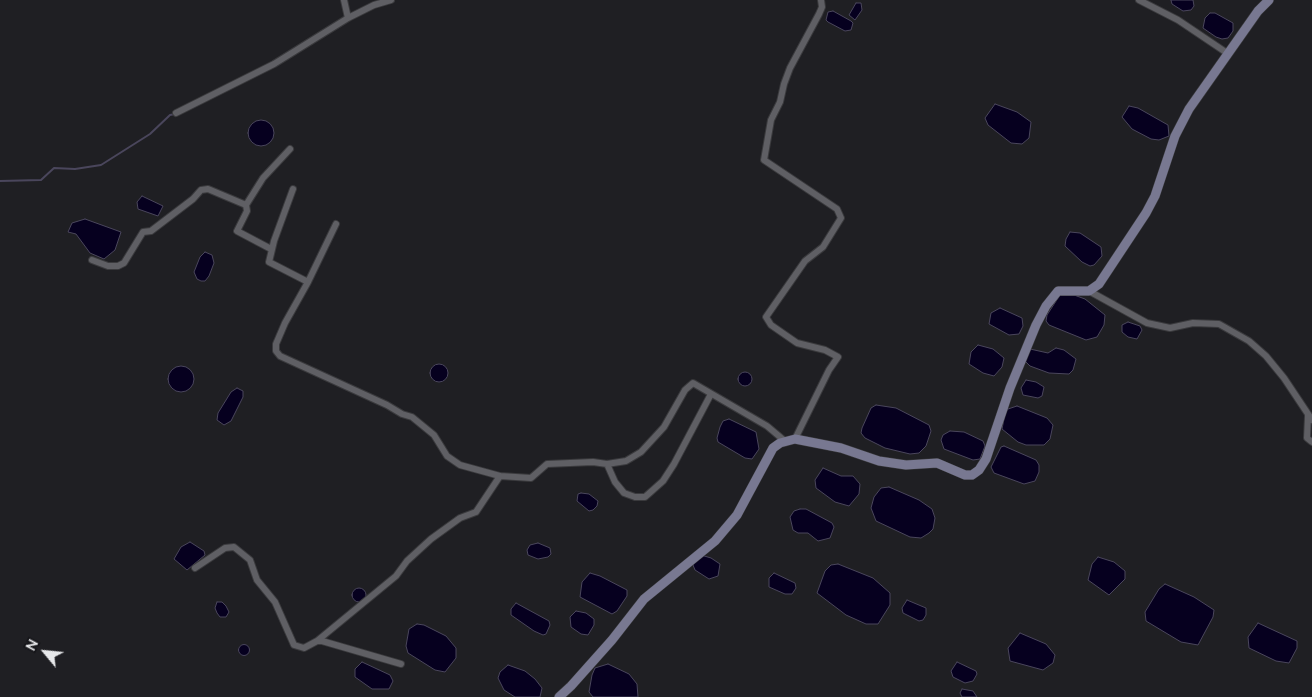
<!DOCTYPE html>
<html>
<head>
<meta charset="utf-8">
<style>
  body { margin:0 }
  #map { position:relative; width:1312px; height:697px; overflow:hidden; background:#1f1f23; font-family:Mulish,sans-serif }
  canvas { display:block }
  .north { position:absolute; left:20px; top:627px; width:50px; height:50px; -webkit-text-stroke:4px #16161a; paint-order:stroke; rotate:298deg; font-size:14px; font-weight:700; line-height:20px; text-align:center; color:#e7e8ea }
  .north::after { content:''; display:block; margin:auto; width:18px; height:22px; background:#e7e8ea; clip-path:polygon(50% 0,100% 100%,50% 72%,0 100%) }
</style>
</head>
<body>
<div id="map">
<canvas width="1312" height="697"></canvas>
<div class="north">N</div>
</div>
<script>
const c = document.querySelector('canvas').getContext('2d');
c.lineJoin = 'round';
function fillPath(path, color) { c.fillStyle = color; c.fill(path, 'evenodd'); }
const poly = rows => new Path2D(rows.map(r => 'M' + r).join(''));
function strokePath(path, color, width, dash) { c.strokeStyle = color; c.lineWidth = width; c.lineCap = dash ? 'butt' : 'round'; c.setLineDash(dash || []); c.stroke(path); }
const water = poly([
  [1171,0,1193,0,1194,6,1191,10,1183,11,1172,4,1171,0],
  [856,3,861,3,862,10,855,20,849,15,856,3],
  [833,11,851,21,853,23,851,30,845,31,828,22,826,20,828,12,833,11],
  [1210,13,1215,13,1233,23,1233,31,1228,38,1222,39,1216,37,1203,28,1205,18,1210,13],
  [995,104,1017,112,1031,122,1029,138,1022,144,1011,143,988,125,985,118,995,104],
  [1129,106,1138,108,1168,125,1169,136,1159,140,1151,139,1132,129,1122,117,1129,106],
  '248 133a13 13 0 1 1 26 0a13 13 0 1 1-26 0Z',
  [142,196,163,206,158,216,138,209,137,202,142,196],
  [85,219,121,232,115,250,104,259,90,253,76,234,68,232,72,223,85,219],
  [1070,232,1080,233,1101,247,1102,256,1094,265,1090,266,1082,262,1065,246,1066,239,1070,232],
  [205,252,212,255,214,263,209,276,205,281,201,281,197,279,194,272,200,257,205,252],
  [1060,295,1074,295,1085,299,1105,315,1104,325,1097,337,1086,340,1049,325,1046,321,1047,315,1060,295],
  [1000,308,1022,318,1023,326,1019,334,1009,335,989,324,991,313,1000,308],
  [1128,322,1140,326,1142,330,1137,339,1128,337,1122,332,1122,325,1128,322],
  [978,345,993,349,1004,358,1002,367,994,376,983,373,969,364,971,352,978,345],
  [1056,348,1064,350,1076,359,1073,370,1069,374,1049,373,1030,366,1025,361,1030,349,1048,353,1056,348],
  '430 373a9 9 0 1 1 18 0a9 9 0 1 1-18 0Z',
  '168 379a13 13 0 1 1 26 0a13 13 0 1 1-26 0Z',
  '738 379a7 7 0 1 1 14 0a7 7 0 1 1-14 0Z',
  [1026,380,1036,382,1044,387,1042,396,1038,398,1023,395,1021,388,1026,380],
  [237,388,243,391,243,397,231,421,224,425,217,420,218,413,231,392,237,388],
  [876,405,896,408,929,425,931,431,926,446,919,453,910,454,885,448,865,438,861,433,862,428,871,408,876,405],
  [1017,406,1047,418,1053,425,1050,439,1044,445,1026,445,1018,442,1002,429,1005,413,1008,409,1017,406],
  [729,419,756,432,759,449,752,459,745,458,718,442,717,438,720,427,723,421,729,419],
  [950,431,964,432,983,441,985,446,980,459,973,460,944,449,941,440,943,435,950,431],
  [1004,446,1036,460,1039,465,1039,472,1035,481,1024,484,994,473,991,467,1001,447,1004,446],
  [823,468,841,476,853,476,860,484,859,494,849,506,835,502,816,488,815,480,823,468],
  [889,487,919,500,932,509,935,518,933,529,929,533,921,538,910,537,876,521,871,508,874,497,881,488,889,487],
  [581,493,589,494,598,501,597,506,593,510,589,511,577,501,578,494,581,493],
  [800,509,806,509,832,523,834,527,830,538,818,541,808,533,798,533,793,530,790,517,794,511,800,509],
  [190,542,204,551,205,555,187,570,174,559,181,547,190,542],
  [538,543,550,548,551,554,548,557,538,559,528,555,527,550,530,545,538,543],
  [701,555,711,558,720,564,718,576,709,579,695,570,693,565,695,560,701,555],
  [1098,557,1114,562,1125,571,1125,579,1109,595,1088,580,1092,564,1098,557],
  [838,564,873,578,890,593,890,605,878,624,866,624,846,615,817,593,825,571,831,565,838,564],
  [590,573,600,576,627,590,627,596,617,611,612,614,580,597,582,582,590,573],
  [774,573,795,583,796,588,792,594,785,594,769,587,769,578,774,573],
  [1165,584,1194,597,1214,610,1213,617,1198,645,1181,642,1146,621,1145,612,1159,589,1165,584],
  '352 595a7 7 0 1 1 14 0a7 7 0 1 1-14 0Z',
  [907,600,926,608,926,615,923,620,919,621,903,613,902,608,907,600],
  [217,602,222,602,226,606,229,612,226,617,220,617,217,613,215,608,217,602],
  [516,603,549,621,550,625,546,634,543,635,534,631,511,615,511,609,516,603],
  [576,611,586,613,594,619,594,625,588,635,581,634,571,627,570,617,576,611],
  [1258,623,1297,641,1297,648,1289,663,1276,661,1249,648,1248,637,1258,623],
  [417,624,424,625,446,636,456,648,456,658,445,672,435,670,408,653,406,646,409,629,417,624],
  [1020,633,1046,644,1055,655,1053,663,1043,670,1010,661,1008,648,1020,633],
  '238.5 650a5.5 5.5 0 1 1 11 0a5.5 5.5 0 1 1-11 0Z',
  [362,662,390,675,393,681,389,689,372,689,355,677,355,669,362,662],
  [957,662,976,671,977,674,973,681,965,683,953,677,951,671,957,662],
  [608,664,629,674,637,684,638,697,593,697,589,692,592,675,595,668,608,664],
  [508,665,525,671,535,679,542,688,540,697,515,697,504,690,498,678,500,672,508,665],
  [962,689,973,691,977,697,962,697,960,693,962,689]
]);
const stream = poly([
  [0,181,41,180,54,168,75,169,101,165,150,134,170,115,175,114]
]);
const street = poly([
  [344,0,348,18],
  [1139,0,1178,20,1227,53],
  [176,113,274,64,348,18,374,5,391,0],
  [293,189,274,241,269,262,308,282],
  [246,205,263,178,290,149],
  [336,224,308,282,285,323,276,344,276,351,280,356,387,405,402,414,412,417,434,435,447,456,460,465,500,476],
  [92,260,108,266,118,266,124,263,143,232,151,231,193,199,201,190,208,189,246,205,247,211,237,231,271,249],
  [1089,291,1147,323,1170,328,1193,323,1219,324,1249,341,1266,356,1284,378,1312,420],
  [1308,416,1307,438,1312,442],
  [795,439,829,370,838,357,825,350,797,343,771,325,766,317,805,261,823,247,841,218,837,209,764,160,771,120,780,102,784,84,790,68,819,14,822,7,821,0],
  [607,464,615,482,624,493,635,497,645,497,663,481,674,464,711,394],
  [195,568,225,548,234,547,250,560,257,580,275,602,294,645,304,648,317,641,322,641,401,664],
  [317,641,396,576,407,561,431,539,460,518,476,512,500,476,531,478,547,464,593,462,607,464,626,461,641,452,664,427,685,390,693,383,767,426,786,442]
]);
const secondary = poly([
  [559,697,571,686,612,640,644,599,715,541,737,515,773,448,780,443,795,439,841,448,879,461,906,465,937,463,965,475,972,475,979,470,986,459,1010,388,1036,325,1046,306,1058,291,1089,291,1099,284,1146,213,1155,196,1175,136,1189,109,1258,11,1269,0]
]);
fillPath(water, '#06001f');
strokePath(water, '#4a465c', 1);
strokePath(stream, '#4a465c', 2);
strokePath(street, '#3a3a3d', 8);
strokePath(secondary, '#3a3a3d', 10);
strokePath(street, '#5f5f64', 6);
strokePath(secondary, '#787891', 9);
</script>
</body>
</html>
